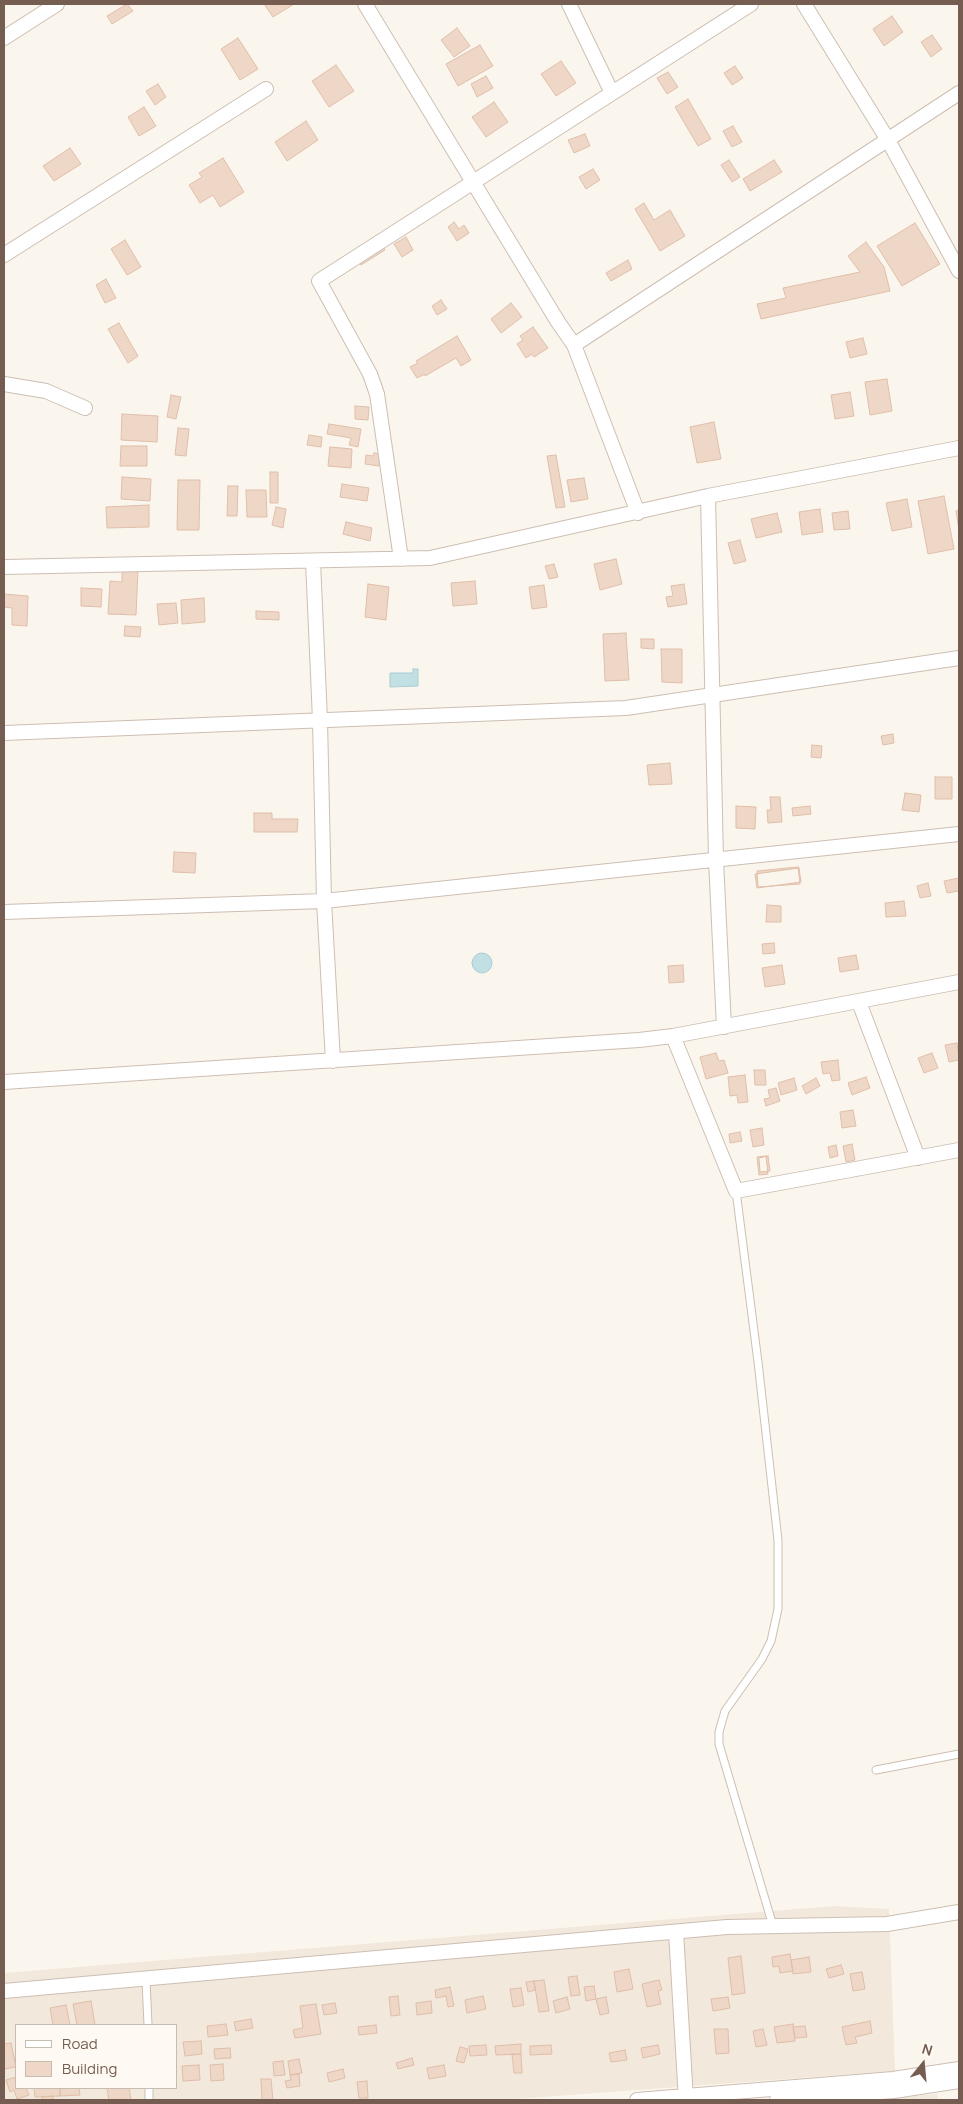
<!DOCTYPE html>
<html>
<head>
<meta charset="utf-8">
<style>
  body { margin:0 }
  #map { position:relative; width:963px; height:2104px; overflow:hidden; background:#fbf6ed; font-family:Manrope,sans-serif }
  canvas { display:block }
  .frame { position:absolute; inset:0; border:5px solid #755e51; pointer-events:none }
  .legend { position:absolute; left:15px; top:2024px; width:162px; height:65px; box-sizing:border-box; background:#fefaf3; border:1px solid #c7bcb2; margin:0; padding:6px 9px; list-style:none; font-size:15px; color:#755e51 }
  .legend li { display:flex; align-items:center; gap:10px; height:25px }
  .legend b { width:25px; border:1px solid #c7bcb2 }
  .north { position:absolute; left:898px; top:2039px; width:50px; height:50px; -webkit-text-stroke:4px #fefaf3; paint-order:stroke; rotate:17deg; font-size:14px; font-weight:700; line-height:20px; text-align:center; color:#755e51 }
  .north::after { content:''; display:block; margin:auto; width:18px; height:22px; background:#755e51; clip-path:polygon(50% 0,100% 100%,50% 72%,0 100%) }
</style>
</head>
<body>
<div id="map">
<canvas width="963" height="2104"></canvas>
<div class="frame"></div>
<ul class="legend">
<li><b style="height:6px;background:#fff"></b>Road</li>
<li><b style="height:14px;background:#eed7c7"></b>Building</li>
</ul>
<div class="north">N</div>
</div>
<script>
const c = document.querySelector('canvas').getContext('2d');
c.lineJoin = 'round';
function fillPath(path, color) { c.fillStyle = color; c.fill(path, 'evenodd'); }
const poly = rows => new Path2D(rows.map(r => 'M' + r).join(''));
function strokePath(path, color, width, dash) { c.strokeStyle = color; c.lineWidth = width; c.lineCap = dash ? 'butt' : 'round'; c.setLineDash(dash || []); c.stroke(path); }
const residential = poly([
  [834,1906,889,1909,895,2071,502,2100,4,2100,4,1973],
  [16,2025,176,2025,176,2088,16,2088],
  [937,2094,938,2100,871,2100]
]);
const water = poly([
  [413,669,418,669,418,686,390,687,390,673,413,673,413,669],
  '472 963a10 10 0 1 1 20 0a10 10 0 1 1-20 0Z'
]);
const building = poly([
  [127,4,133,11,112,24,107,16,127,4],
  [264,4,294,4,273,17,264,4],
  [892,16,903,32,884,46,873,29,892,16],
  [457,28,470,46,454,57,441,40,457,28],
  [932,35,942,49,931,57,921,42,932,35],
  [238,38,258,69,240,80,221,49,238,38],
  [480,45,493,66,458,86,446,64,480,45],
  [561,61,576,83,556,96,541,74,561,61],
  [336,65,354,91,329,107,312,81,336,65],
  [735,66,743,78,732,85,724,73,735,66],
  [668,72,678,87,667,94,657,78,668,72],
  [486,76,493,88,477,97,471,84,486,76],
  [158,84,166,97,155,105,146,91,158,84],
  [688,99,711,139,698,146,675,107,688,99],
  [494,102,508,122,486,137,472,117,494,102],
  [144,107,156,126,139,136,128,117,144,107],
  [306,121,318,140,287,161,275,142,306,121],
  [733,126,742,142,732,147,723,131,733,126],
  [585,134,590,146,574,153,568,140,585,134],
  [70,148,81,164,54,181,43,166,70,148],
  [223,158,244,192,220,207,213,195,200,203,189,185,202,177,199,173,223,158],
  [729,160,740,177,732,182,721,165,729,160],
  [774,160,782,172,750,191,743,179,774,160],
  [593,169,600,180,586,189,579,177,593,169],
  [644,203,654,220,670,210,685,236,660,251,635,209,644,203],
  [454,222,459,229,464,225,469,233,457,241,448,227,454,222],
  [915,223,940,264,902,286,877,246,915,223],
  [406,237,413,250,402,257,394,244,406,237],
  [125,240,141,267,127,275,111,249,125,240],
  [866,242,884,267,890,291,761,319,757,304,786,298,783,288,860,272,848,256,866,242],
  [383,246,385,250,361,265,358,260,383,246],
  [628,260,632,269,611,281,606,273,628,260],
  [106,279,116,298,105,303,96,285,106,279],
  [441,300,447,309,437,315,432,306,441,300],
  [511,303,522,317,501,333,491,319,511,303],
  [119,323,138,356,128,363,108,329,119,323],
  [533,327,548,348,534,357,532,354,526,358,517,344,523,340,520,336,533,327],
  [457,336,471,360,461,366,456,358,425,376,425,374,417,378,410,367,418,363,416,361,457,336],
  [863,338,867,354,850,358,846,342,863,338],
  [887,379,892,411,870,415,865,382,887,379],
  [850,392,854,416,835,419,831,395,850,392],
  [171,395,181,397,176,419,167,417,171,395],
  [355,406,369,407,368,420,355,419,355,406],
  [122,414,158,416,157,442,121,440,122,414],
  [714,422,721,459,697,463,690,427,714,422],
  [329,424,361,429,358,447,349,445,351,438,327,434,329,424],
  [178,428,189,429,186,456,175,455,178,428],
  [309,435,322,437,321,447,307,445,309,435],
  [121,446,147,446,147,466,120,466,121,446],
  [330,447,352,449,351,468,328,466,330,447],
  [374,453,380,454,379,466,365,464,366,455,373,456,374,453],
  [556,455,565,507,556,508,547,456,556,455],
  [270,472,278,472,278,503,270,503,270,472],
  [122,477,151,479,150,501,121,499,122,477],
  [584,478,588,499,571,502,567,480,584,478],
  [178,480,200,480,199,530,177,530,178,480],
  [342,484,369,488,367,501,340,497,342,484],
  [228,486,238,486,237,516,227,516,228,486],
  [246,490,266,490,267,517,247,517,246,490],
  [944,496,954,549,928,554,918,501,944,496],
  [907,499,912,527,892,531,886,503,907,499],
  [149,505,149,527,107,528,106,507,149,505],
  [276,507,286,509,283,528,272,525,276,507],
  [820,509,823,532,802,535,799,512,820,509],
  [959,510,959,530,956,511,959,510],
  [848,511,850,529,834,530,832,513,848,511],
  [777,513,782,532,756,538,751,519,777,513],
  [346,522,372,528,370,541,343,534,346,522],
  [740,540,746,561,734,564,728,543,740,540],
  [616,559,622,584,600,590,594,564,616,559],
  [554,564,558,577,549,579,545,566,554,564],
  [122,569,138,570,136,615,108,614,110,581,122,582,122,569],
  [475,581,477,604,453,606,451,583,475,581],
  [368,584,389,587,386,620,365,617,368,584],
  [684,584,687,604,668,607,666,597,673,596,671,586,684,584],
  [544,585,547,607,532,609,529,587,544,585],
  [81,588,102,589,101,607,81,606,81,588],
  [4,594,28,596,27,626,12,625,12,608,4,607,4,594],
  [204,598,205,622,182,624,181,600,204,598],
  [176,603,178,623,159,625,157,604,176,603],
  [256,611,279,612,279,620,256,619,256,611],
  [125,626,141,627,140,637,124,636,125,626],
  [626,633,629,680,605,681,603,634,626,633],
  [641,639,654,639,654,649,641,648,641,639],
  [661,649,682,649,682,683,662,682,661,649],
  [893,734,894,743,883,745,881,736,893,734],
  [812,745,822,746,821,758,811,757,812,745],
  [670,763,672,784,649,785,647,765,670,763],
  [935,777,952,777,952,799,935,799,935,777],
  [905,793,921,795,919,812,902,810,905,793],
  [770,797,780,797,782,822,768,823,767,810,771,810,770,797],
  [736,806,756,807,755,829,736,828,736,806],
  [810,806,811,814,793,816,792,808,810,806],
  [254,813,272,813,272,819,298,819,297,832,254,832,254,813],
  [174,852,196,853,195,873,173,872,174,852],
  [798,867,800,884,758,887,757,871,798,867],
  [799,868,801,882,757,888,755,874,799,868],
  [959,878,959,891,947,893,944,881,959,878],
  [928,883,931,896,920,898,917,886,928,883],
  [904,901,906,916,886,917,885,903,904,901],
  [767,905,781,906,781,922,766,922,767,905],
  [774,943,775,953,763,954,762,944,774,943],
  [856,955,859,969,840,972,838,958,856,955],
  [683,965,684,982,669,983,668,966,683,965],
  [782,965,785,984,765,987,762,968,782,965],
  [957,1043,959,1060,949,1062,945,1045,957,1043],
  [716,1053,719,1061,724,1060,728,1073,706,1079,700,1057,716,1053],
  [932,1053,938,1068,924,1073,918,1058,932,1053],
  [838,1060,840,1080,832,1081,830,1073,823,1074,821,1062,838,1060],
  [754,1070,765,1070,766,1085,755,1085,754,1070],
  [745,1075,748,1102,738,1103,737,1095,730,1096,728,1077,745,1075],
  [866,1077,870,1088,852,1095,848,1083,866,1077],
  [794,1078,797,1090,781,1095,778,1083,794,1078],
  [816,1078,820,1086,806,1094,802,1086,816,1078],
  [776,1088,780,1101,766,1106,764,1099,770,1098,768,1090,776,1088],
  [853,1110,856,1126,842,1128,840,1112,853,1110],
  [762,1128,764,1145,753,1147,750,1130,762,1128],
  [740,1132,742,1141,730,1143,729,1134,740,1132],
  [852,1144,855,1160,846,1162,843,1146,852,1144],
  [836,1145,838,1156,830,1158,828,1147,836,1145],
  [766,1156,768,1174,759,1175,757,1157,766,1156],
  [768,1156,770,1171,760,1172,759,1158,768,1156],
  [790,1954,793,1971,780,1973,779,1966,773,1967,772,1957,790,1954],
  [741,1956,745,1993,732,1995,728,1958,741,1956],
  [809,1957,811,1972,793,1974,791,1960,809,1957],
  [841,1965,844,1974,829,1978,826,1969,841,1965],
  [629,1969,633,1989,617,1992,614,1972,629,1969],
  [862,1972,865,1989,853,1991,850,1974,862,1972],
  [577,1976,580,1995,571,1996,568,1977,577,1976],
  [544,1980,549,2011,539,2012,534,1981,544,1980],
  [659,1980,662,1990,658,1991,661,2004,647,2007,642,1984,659,1980],
  [534,1981,535,1990,528,1992,526,1982,534,1981],
  [594,1986,596,1999,586,2001,584,1987,594,1986],
  [450,1987,454,2006,448,2007,446,1996,436,1998,435,1990,450,1987],
  [521,1988,524,2005,513,2007,510,1989,521,1988],
  [398,1996,400,2015,391,2016,389,1997,398,1996],
  [483,1996,486,2009,467,2013,465,2000,483,1996],
  [567,1997,570,2009,556,2013,553,2001,567,1997],
  [606,1997,609,2013,600,2015,596,1999,606,1997],
  [728,1997,730,2008,713,2011,711,1999,728,1997],
  [91,2001,95,2025,77,2025,73,2004,91,2001],
  [431,2001,432,2013,417,2015,416,2003,431,2001],
  [335,2003,337,2013,324,2015,322,2005,335,2003],
  [316,2004,321,2034,295,2038,293,2030,303,2028,300,2006,316,2004],
  [66,2005,70,2025,53,2025,50,2008,66,2005],
  [251,2019,253,2028,236,2031,234,2022,251,2019],
  [870,2021,872,2033,855,2037,857,2043,846,2045,842,2027,870,2021],
  [226,2024,228,2035,208,2037,207,2026,226,2024],
  [793,2024,795,2041,777,2043,774,2027,793,2024],
  [376,2025,377,2033,359,2035,358,2027,376,2025],
  [805,2026,807,2037,795,2038,793,2027,805,2026],
  [714,2029,728,2029,729,2053,716,2054,714,2029],
  [763,2029,767,2045,756,2047,753,2031,763,2029],
  [201,2041,202,2054,185,2056,183,2042,201,2041],
  [11,2043,16,2067,4,2069,4,2044,11,2043],
  [521,2044,521,2054,496,2055,495,2046,521,2044],
  [486,2045,487,2055,470,2056,469,2046,486,2045],
  [551,2045,552,2054,530,2055,530,2046,551,2045],
  [658,2045,660,2054,643,2058,641,2048,658,2045],
  [460,2047,468,2049,464,2063,456,2061,460,2047],
  [230,2048,231,2058,215,2059,214,2049,230,2048],
  [625,2050,627,2060,611,2062,609,2053,625,2050],
  [512,2054,521,2054,522,2073,514,2073,512,2054],
  [412,2058,414,2065,398,2069,396,2063,412,2058],
  [299,2059,302,2073,290,2075,288,2061,299,2059],
  [283,2061,285,2075,274,2076,273,2062,283,2061],
  [223,2064,224,2080,211,2081,210,2065,223,2064],
  [199,2065,200,2080,183,2081,182,2066,199,2065],
  [444,2065,446,2076,429,2079,427,2068,444,2065],
  [343,2069,345,2078,329,2082,327,2073,343,2069],
  [299,2074,300,2086,287,2088,285,2081,291,2080,290,2075,299,2074],
  [16,2077,16,2088,26,2088,29,2095,17,2099,14,2090,10,2092,6,2080,16,2077],
  [261,2079,271,2079,273,2100,262,2100,261,2079],
  [367,2081,368,2098,359,2098,357,2082,367,2081],
  [34,2088,60,2088,60,2096,35,2097,34,2088],
  [60,2088,79,2088,80,2095,60,2096,60,2088],
  [107,2088,129,2088,131,2100,109,2100,107,2088],
  [53,2096,53,2100,42,2100,42,2097,53,2096]
]);
const service = poly([
  [736,1191,758,1362,778,1540,778,1609,771,1641,762,1659,725,1711,719,1732,719,1744,773,1926],
  [876,1770,959,1754],
  [146,1980,148,2025],
  [149,2088,149,2100]
]);
const minor = poly([
  [365,4,558,322,574,345,638,513],
  [569,4,612,93],
  [804,4,888,140,959,271],
  [4,38,57,4],
  [4,255,266,89],
  [574,345,959,93],
  [4,384,46,391,85,408],
  [708,496,716,860,724,1027],
  [401,559,377,394,370,374,319,281,751,4],
  [313,561,320,720,324,901,333,1061],
  [4,567,430,558,708,496,959,448],
  [4,733,626,708,959,658],
  [4,912,324,901,959,834],
  [859,1002,918,1158],
  [673,1036,736,1191,959,1150],
  [4,1082,639,1040,673,1036,959,982],
  [676,1932,686,2100],
  [4,1991,727,1927,887,1924,959,1912],
  [637,2100,893,2079,959,2069],
  [777,2100,894,2091,959,2081]
]);
fillPath(residential, '#f2e8dc');
fillPath(water, '#c2dfe4');
strokePath(water, '#a9ced5', 1);
fillPath(building, '#eed7c7');
strokePath(building, '#e0bea9', 1);
strokePath(service, '#cdbeb3', 9);
strokePath(minor, '#cdbeb3', 16);
strokePath(service, '#fff', 7);
strokePath(minor, '#fff', 14);
</script>
</body>
</html>
